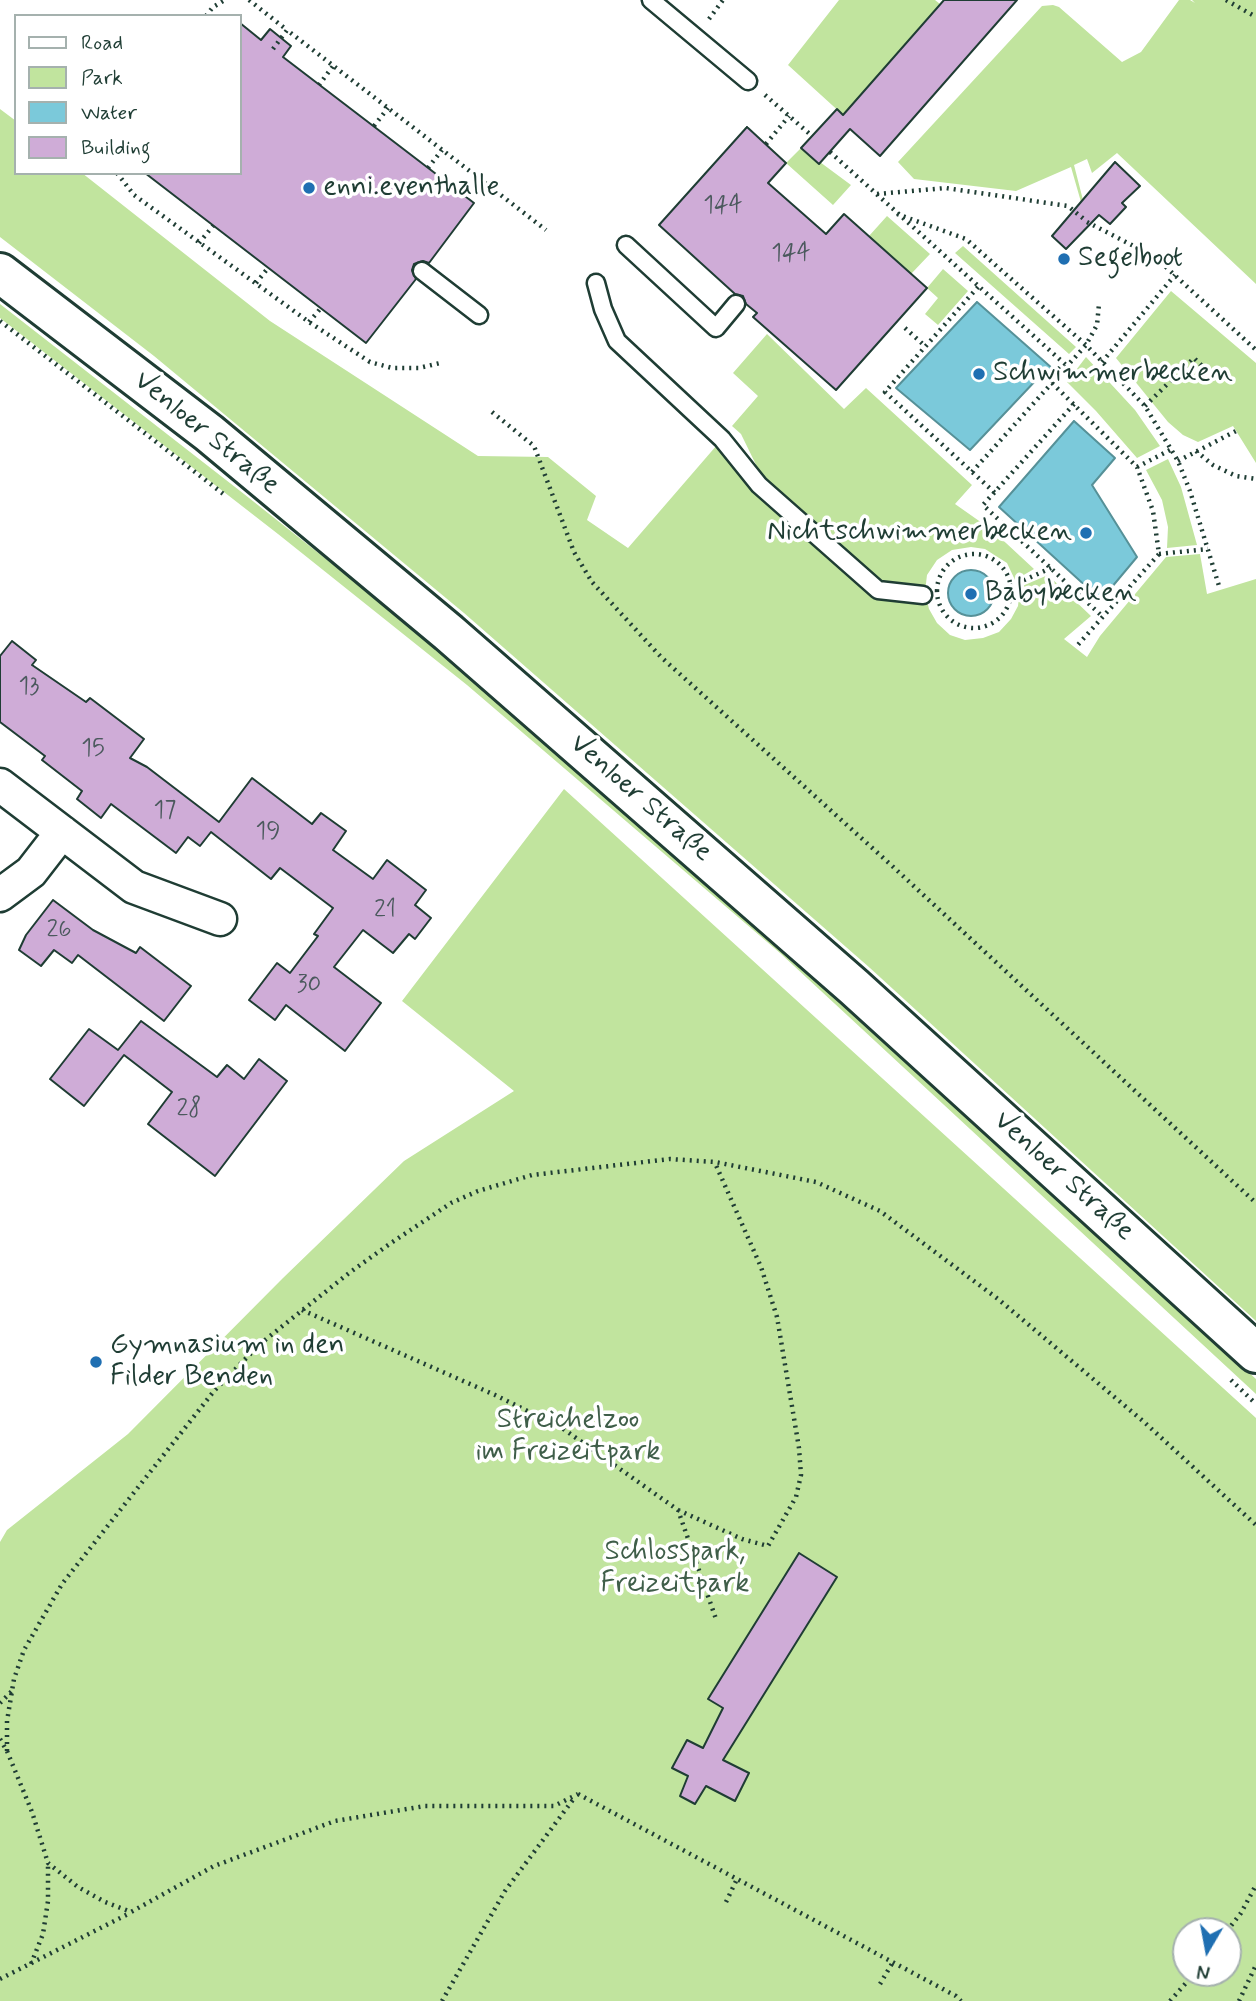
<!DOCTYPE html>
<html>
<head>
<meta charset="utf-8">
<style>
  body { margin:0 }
  #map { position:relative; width:1256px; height:2001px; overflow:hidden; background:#fff; font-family:Mynerve,sans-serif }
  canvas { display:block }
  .legend { position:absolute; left:14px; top:14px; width:228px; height:161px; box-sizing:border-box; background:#fff; border:2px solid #a5b1ae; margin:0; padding:9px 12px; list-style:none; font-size:21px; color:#1f3d34 }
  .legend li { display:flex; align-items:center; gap:14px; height:35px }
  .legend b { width:35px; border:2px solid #a5b1ae }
  .north { position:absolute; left:1172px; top:1917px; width:70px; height:70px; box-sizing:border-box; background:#fff; border:2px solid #a5b1ae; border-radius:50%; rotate:190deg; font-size:19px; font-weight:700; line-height:28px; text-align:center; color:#1f3d34 }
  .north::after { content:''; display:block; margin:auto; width:24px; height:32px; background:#1f6fb2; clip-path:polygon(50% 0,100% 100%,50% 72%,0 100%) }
</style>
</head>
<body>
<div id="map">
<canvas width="1256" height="2001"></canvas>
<ul class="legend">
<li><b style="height:9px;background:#fff"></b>Road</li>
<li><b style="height:19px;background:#c1e49e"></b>Park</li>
<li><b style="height:19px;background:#7bc9da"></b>Water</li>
<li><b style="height:19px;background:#cfacd7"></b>Building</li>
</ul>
<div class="north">N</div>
</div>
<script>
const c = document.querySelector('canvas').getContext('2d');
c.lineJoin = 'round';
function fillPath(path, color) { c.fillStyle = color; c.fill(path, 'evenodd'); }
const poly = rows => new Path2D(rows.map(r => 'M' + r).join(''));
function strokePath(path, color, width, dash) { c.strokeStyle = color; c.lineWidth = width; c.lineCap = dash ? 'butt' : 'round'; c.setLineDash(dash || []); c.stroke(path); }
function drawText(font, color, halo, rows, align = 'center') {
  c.font = font + ' Mynerve,sans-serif'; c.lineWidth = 7; c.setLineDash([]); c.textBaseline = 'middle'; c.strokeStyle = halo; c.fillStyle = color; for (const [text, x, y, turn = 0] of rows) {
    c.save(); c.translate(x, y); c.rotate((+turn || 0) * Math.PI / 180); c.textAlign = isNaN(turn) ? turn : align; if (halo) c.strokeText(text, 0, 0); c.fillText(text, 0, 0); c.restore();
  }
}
const green = poly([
  [839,0,935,0,940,4,843,115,788,65],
  [1179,0,1190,0,1195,3,1192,0,1256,0,1256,284,1117,153,1092,173,1087,159,1074,165,1083,200,1081,202,1071,167,1016,191,914,179,898,162,1042,6,1053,5,1059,7,1122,62,1141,52],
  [0,109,16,121,16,173,82,173,270,321,478,456,548,457,596,496,587,520,628,548,717,445,746,483,837,563,848,552,761,475,741,434,732,426,758,396,733,373,767,334,844,409,866,388,972,485,955,504,992,530,1034,569,1015,580,1007,563,985,549,971,547,952,550,937,560,927,575,925,592,929,609,937,623,950,635,965,640,983,638,999,632,1011,619,1018,606,1020,587,1048,575,1091,616,1064,639,1087,657,1100,636,1166,557,1200,554,1207,594,1256,579,1256,1321,870,968,464,613,154,356,0,237],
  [801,148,851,185,833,205,786,163],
  [887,216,930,254,911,274,869,236],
  [963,246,1076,347,1069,354,955,253],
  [943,269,968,291,938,325,925,314,938,298,927,288],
  [1171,291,1256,363,1256,463,1233,426,1198,442,1183,435,1168,422,1116,358],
  [0,304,244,494,437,647,775,935,1112,1249,1256,1379,1256,1394,780,953,467,685,278,534,0,318],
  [1086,357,1135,410,1160,446,1137,458,1096,411,1067,382],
  [1168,459,1181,487,1197,545,1167,548,1168,527,1162,500,1146,470],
  [564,789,1256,1418,1256,2001,0,2001,0,1542,7,1530,128,1434,283,1278,404,1161,514,1091,402,1001],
  [1186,1931,1228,1931,1228,1973,1186,1973]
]);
const water = poly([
  [977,302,1053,369,1042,382,1038,378,970,450,896,388,977,302],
  [1074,421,1115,458,1092,485,1137,557,1101,600,999,507,1074,421],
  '948 593a23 23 0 1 1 46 0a23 23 0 1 1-46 0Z'
]);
const building = poly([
  [944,0,1017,0,880,156,850,129,819,164,801,148,837,109,843,115,944,0],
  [240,23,261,40,270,29,291,46,283,57,474,203,429,263,423,261,414,264,412,270,416,279,366,343,145,173,240,173,240,23],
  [747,127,786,163,768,183,826,234,844,214,927,288,836,390,753,317,757,313,746,304,743,296,735,294,659,225,747,127],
  [1115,162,1140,186,1122,203,1126,207,1110,224,1099,215,1066,249,1052,236,1115,162],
  [12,641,36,660,32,665,86,702,90,698,144,739,130,758,147,767,219,822,252,778,312,824,321,813,346,831,333,850,373,879,387,860,426,890,415,905,431,918,415,939,409,934,393,953,363,930,334,967,381,1003,345,1051,286,1005,275,1020,249,1000,277,963,290,973,318,936,314,934,333,908,280,868,271,879,211,832,200,846,188,837,176,853,111,804,101,818,77,799,82,791,42,760,45,756,0,722,0,656,12,641],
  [53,900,93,930,136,953,140,947,191,986,164,1021,78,955,72,963,54,950,41,966,19,950,26,935,53,900],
  [141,1021,217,1077,227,1065,244,1079,259,1059,287,1081,215,1176,148,1124,172,1092,124,1055,84,1106,50,1079,89,1029,118,1050,141,1021],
  [799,1553,837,1577,723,1760,749,1773,735,1801,706,1786,695,1804,680,1796,688,1776,672,1768,687,1740,703,1748,723,1708,708,1699,799,1553]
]);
const path = poly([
  [249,0,287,30],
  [1226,0,1256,17],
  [206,16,213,7,225,0],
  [709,19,723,0],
  [273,49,287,30,546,230],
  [319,85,333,66],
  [765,95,812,136],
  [374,126,388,108],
  [766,144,789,116],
  [830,152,1067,366],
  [428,168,442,150],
  [117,173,134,195,309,322,370,362,392,368,419,368,440,363],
  [877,194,946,188,1068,206,1085,220],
  [897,214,966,239,1086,345,1145,406,1178,461,1190,491,1219,586],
  [1087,222,1155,257,1256,350],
  [199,243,213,226],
  [256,283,268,268],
  [978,287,885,392,995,493],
  [0,321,226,496],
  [309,322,321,308],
  [905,328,925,346],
  [1102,362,1175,275],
  [1052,383,1137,467,1153,511,1159,554,1075,648],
  [1074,404,983,505,1103,617],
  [1145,406,1194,358,1204,368],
  [492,412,534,446,574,552,592,582,661,657,890,864,1256,1203],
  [1196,451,1213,465,1236,476,1256,479],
  [1178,461,1236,431],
  [1137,467,1172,449],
  [972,472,1086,345,1097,325,1099,304],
  '937 591a37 37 0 1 1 74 0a37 37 0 1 1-74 0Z',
  [1159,554,1208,549],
  [1011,586,1051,568],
  [302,1310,495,1395,562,1428,678,1510,716,1619],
  [1231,1380,1256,1404],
  [678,1510,742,1539,768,1546,796,1497,801,1475,799,1448,777,1317,761,1267,715,1163],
  [0,1703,12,1691],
  [0,1739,7,1751,32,1812,48,1863,78,1887,105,1902,131,1912,214,1866,335,1821,425,1806,554,1806,578,1794],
  [7,1751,7,1721,14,1679,24,1650,62,1584,214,1391,260,1344,349,1273,391,1243,451,1203,478,1191,532,1175,670,1159,715,1162,816,1182,880,1211,998,1299,1143,1421,1256,1525],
  [578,1794,956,1996,961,2001],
  [726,1902,737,1879],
  [1227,1931,1241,1913,1256,1885],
  [31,1964,43,1934,48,1901,48,1864],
  [0,1979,130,1913],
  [880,1984,893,1962],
  [442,2001,505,1891,575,1797],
  [1170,2001,1195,1973],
  [1239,2001,1256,1965]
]);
const lane = poly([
  [651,0,748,81],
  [626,245,716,328,736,304],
  [422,271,479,315],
  [596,283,603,309,617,341,722,439,759,485,878,590,923,595]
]);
const street = poly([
  [0,785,134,887,220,919],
  [0,895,31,872,62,832]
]);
const secondary = poly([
  [0,273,209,433,449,633,854,987,1256,1353]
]);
const markers = [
  [309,188,7,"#1f6fb2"],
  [1064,259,7,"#1f6fb2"],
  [979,374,7,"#1f6fb2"],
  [1086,533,7,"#1f6fb2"],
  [971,594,7,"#1f6fb2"],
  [96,1362,7,"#1f6fb2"]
];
const numberNames = [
  ["144",723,207],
  ["144",791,255],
  ["13",29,688],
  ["15",93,750],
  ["17",165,812],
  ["19",268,833],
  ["21",385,911],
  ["26",59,931],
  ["30",309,986],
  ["28",189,1110]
];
const poiNames = [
  ["enni.eventhalle",323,188],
  ["Segelboot",1078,259],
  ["Schwimmerbecken",993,374],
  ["Nichtschwimmerbecken",1072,533,"right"],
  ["Babybecken",985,594],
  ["Gymnasium in den",110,1346],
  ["Filder Benden",110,1378]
];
const streetNames = [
  ["Venloer Straße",206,434,39],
  ["Venloer Straße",640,799,41],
  ["Venloer Straße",1063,1177,42]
];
const parkNames = [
  ["Streichelzoo",568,1421],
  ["im Freizeitpark",568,1453],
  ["Schlosspark,",675,1553],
  ["Freizeitpark",675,1585]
];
fillPath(green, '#c1e49e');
fillPath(water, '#7bc9da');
strokePath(water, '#569198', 2);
fillPath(building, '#cfacd7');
strokePath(building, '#1f3d34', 2);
strokePath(lane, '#1f3d34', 21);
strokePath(street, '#1f3d34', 37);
strokePath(secondary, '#1f3d34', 44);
strokePath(path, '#1f3d34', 4.5, [2, 5]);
strokePath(lane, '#fff', 16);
strokePath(street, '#fff', 32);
strokePath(secondary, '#fff', 38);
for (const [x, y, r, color] of markers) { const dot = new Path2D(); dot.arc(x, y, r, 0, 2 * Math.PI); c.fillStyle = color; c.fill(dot); strokePath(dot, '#fff', 2.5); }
drawText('24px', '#4b595d', null, numberNames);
drawText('28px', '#1f3d34', '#fff', poiNames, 'left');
drawText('28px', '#1f3d34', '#fff', streetNames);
drawText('28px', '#3f5e49', '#fff', parkNames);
</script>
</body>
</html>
